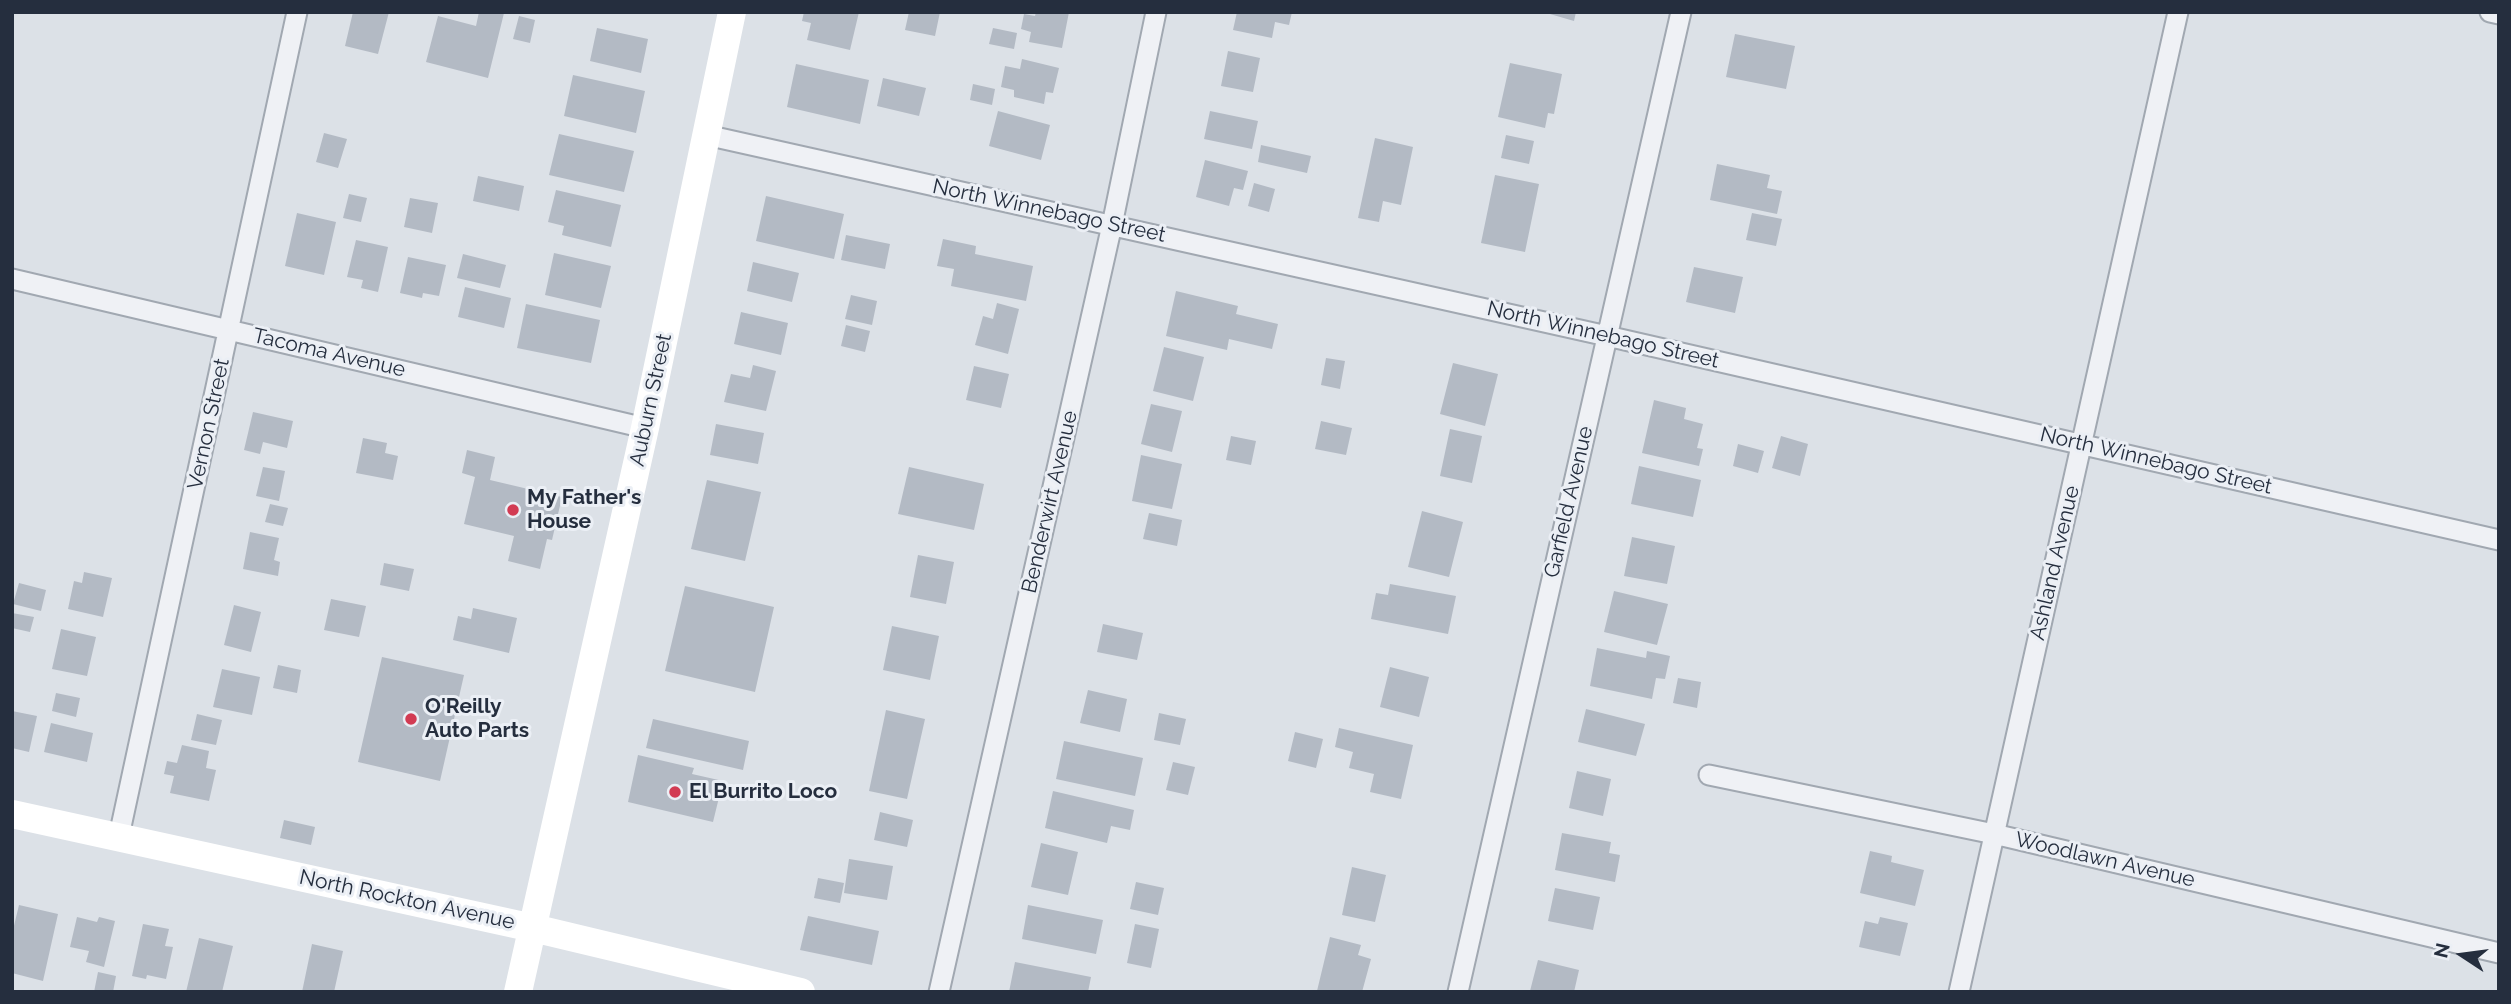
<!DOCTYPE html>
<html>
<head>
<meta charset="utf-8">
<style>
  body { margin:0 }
  #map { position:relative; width:2511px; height:1004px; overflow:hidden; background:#dce1e7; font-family:Raleway,sans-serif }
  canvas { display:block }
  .frame { position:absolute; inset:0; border:14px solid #252e3e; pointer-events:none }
  .north { position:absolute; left:2427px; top:920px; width:70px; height:70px; -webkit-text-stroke:5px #ebeff5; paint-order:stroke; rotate:283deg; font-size:19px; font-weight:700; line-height:28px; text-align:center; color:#252e3e }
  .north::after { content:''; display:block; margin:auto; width:24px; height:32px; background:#252e3e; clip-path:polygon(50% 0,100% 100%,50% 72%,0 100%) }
</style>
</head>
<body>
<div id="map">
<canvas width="2511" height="1004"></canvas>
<div class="frame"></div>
<div class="north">N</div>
</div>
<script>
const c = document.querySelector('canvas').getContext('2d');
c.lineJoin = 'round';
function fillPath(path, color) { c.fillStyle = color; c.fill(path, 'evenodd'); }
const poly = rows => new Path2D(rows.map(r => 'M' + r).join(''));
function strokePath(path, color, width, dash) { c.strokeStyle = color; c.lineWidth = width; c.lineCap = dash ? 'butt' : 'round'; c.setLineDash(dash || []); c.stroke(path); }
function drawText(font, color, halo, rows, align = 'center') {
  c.font = font + ' Raleway,sans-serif'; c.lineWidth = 6; c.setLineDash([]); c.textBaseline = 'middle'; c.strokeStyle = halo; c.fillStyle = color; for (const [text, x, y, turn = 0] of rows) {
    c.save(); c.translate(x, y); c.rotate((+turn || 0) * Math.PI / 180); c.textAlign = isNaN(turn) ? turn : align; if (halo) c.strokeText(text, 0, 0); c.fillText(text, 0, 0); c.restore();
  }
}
const building = poly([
  [353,12,389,12,378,54,345,46],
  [479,12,504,13,488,78,426,62,438,16,476,26],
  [804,12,859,12,850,50,807,40,811,23,802,21],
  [909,12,940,12,935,36,905,30],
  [1036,12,1069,12,1062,48,1029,42,1031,32,1021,29,1024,14,1035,16],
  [1237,12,1292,12,1289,25,1275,22,1272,38,1233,30],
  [1543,12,1576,12,1574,21],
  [519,16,535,20,530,43,513,39],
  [597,28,648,39,641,73,590,61],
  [993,28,1017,33,1014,49,989,44],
  [1735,34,1795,46,1786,89,1726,77],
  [1228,51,1260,58,1253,92,1221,86],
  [1022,59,1059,68,1053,93,1046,92,1044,104,1014,97,1014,90,1001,87,1005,66,1020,69],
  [1510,63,1562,74,1554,114,1548,113,1545,128,1498,117],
  [796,64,869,80,860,124,787,107],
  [573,75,645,91,636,133,564,116],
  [883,78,926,88,919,116,877,106],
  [973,84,995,89,992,105,970,100],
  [998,111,1050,125,1041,160,989,146],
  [1210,111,1258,121,1252,149,1204,139],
  [324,133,347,139,338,168,316,162],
  [559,134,634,151,624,192,549,175],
  [1506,135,1534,141,1529,164,1501,158],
  [1375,138,1413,147,1401,205,1383,201,1379,222,1358,218],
  [1261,145,1311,156,1307,173,1258,162],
  [1205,160,1248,171,1243,190,1234,188,1229,206,1196,197],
  [1717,164,1770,175,1767,188,1782,191,1777,214,1710,200],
  [1495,175,1539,184,1525,252,1481,243],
  [478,176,524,186,519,211,473,201],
  [1254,183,1275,189,1269,212,1248,206],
  [556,190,621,205,611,247,562,235,564,226,548,222],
  [349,194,367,198,361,222,343,218],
  [766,196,844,214,834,259,756,241],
  [410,198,438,203,432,233,404,227],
  [297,213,336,222,324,275,285,266],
  [1752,213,1782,219,1776,246,1746,240],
  [846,235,890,244,885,269,841,260],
  [943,239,976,246,975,254,1033,266,1026,301,951,286,954,269,937,266],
  [356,240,388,247,378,292,361,288,363,280,347,277],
  [554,253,611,266,601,308,545,295],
  [463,254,506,265,500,288,457,278],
  [408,257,446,265,439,296,423,293,422,298,400,293],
  [753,262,799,273,792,302,747,291],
  [1694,267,1743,277,1735,313,1686,302],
  [465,287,511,298,504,328,458,317],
  [1176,291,1238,306,1236,314,1278,324,1272,349,1229,339,1227,350,1166,336],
  [851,295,877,301,872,325,845,319],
  [997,303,1019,309,1008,354,975,345,983,316,993,319],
  [526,304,600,320,591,363,517,348],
  [741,312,788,323,781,355,734,344],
  [846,325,870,331,865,352,841,346],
  [1164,347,1204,357,1193,401,1153,391],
  [1326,358,1345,361,1340,389,1321,385],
  [1453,363,1498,374,1485,426,1440,414],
  [753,365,776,371,766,411,724,402,731,374,750,378],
  [974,366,1009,374,1001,408,966,400],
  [1654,400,1686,408,1684,419,1703,424,1697,448,1703,449,1699,466,1642,453],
  [1151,404,1182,411,1172,452,1141,444],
  [253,412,293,421,287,448,263,442,260,454,244,450],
  [1321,421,1352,428,1346,455,1315,449],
  [716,424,764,433,758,464,710,455],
  [1450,429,1482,436,1472,483,1440,476],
  [1231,436,1256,441,1251,465,1226,460],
  [1781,436,1808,444,1800,476,1772,468],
  [363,438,387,443,385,453,398,456,393,480,356,473],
  [1738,444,1764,451,1758,473,1733,466],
  [467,450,495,457,490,480,562,497,552,540,547,539,540,569,508,561,514,536,464,524,475,477,462,473],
  [1141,455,1182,464,1172,509,1132,501],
  [1639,466,1701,480,1693,517,1631,504],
  [263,467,285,471,279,501,256,496],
  [909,467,984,484,974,530,898,514],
  [707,480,761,492,745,561,691,549],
  [270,504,288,508,283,526,265,522],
  [1422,511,1463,522,1449,577,1408,567],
  [1149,513,1182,520,1177,546,1143,539],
  [250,532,279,538,274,560,280,562,278,576,243,569],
  [1632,537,1675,546,1667,584,1624,576],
  [918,555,954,562,946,604,910,597],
  [384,563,414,569,409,591,380,585],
  [84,572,112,578,103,617,68,609,74,581,82,583],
  [19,583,46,590,41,611,13,604],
  [1390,584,1456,596,1448,634,1371,619,1376,593,1388,595],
  [685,586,774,607,755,692,665,671],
  [1614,591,1668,604,1657,645,1604,632],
  [331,599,366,606,359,637,324,630],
  [234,605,261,612,251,652,224,645],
  [473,608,517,618,509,653,453,640,458,616,471,619],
  [12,613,34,617,30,632,12,628],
  [1103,624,1143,633,1137,660,1097,652],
  [892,626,939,636,930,680,883,670],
  [61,629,96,637,87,676,52,669],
  [1597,648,1646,658,1647,651,1670,656,1665,679,1656,678,1652,699,1590,686],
  [382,657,464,675,440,781,358,762],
  [278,665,301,670,297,693,273,688],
  [1390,667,1429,677,1419,717,1380,707],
  [222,669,260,677,252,715,213,707],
  [1678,678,1701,682,1697,708,1673,703],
  [1088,690,1127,699,1120,732,1080,723],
  [56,693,80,698,76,717,52,711],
  [1586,709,1645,724,1636,756,1578,742],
  [886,710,925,719,907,799,869,791],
  [12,711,37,716,29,752,12,748],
  [1159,713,1186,719,1180,745,1154,740],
  [197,714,222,720,216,745,191,740],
  [653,719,749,741,743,770,646,748],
  [51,723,93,733,87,762,44,752],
  [1339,728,1413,745,1401,799,1370,792,1374,774,1349,768,1353,752,1335,747],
  [1295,732,1323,739,1316,768,1288,761],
  [1064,741,1143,758,1135,796,1056,779],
  [182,745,209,751,206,768,216,770,209,801,170,793,174,776,164,774,167,761,177,763],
  [638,755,694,768,692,774,723,781,713,822,628,802],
  [1173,762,1195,767,1188,795,1166,790],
  [1577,771,1611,779,1603,816,1569,808],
  [1053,791,1134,810,1130,830,1111,826,1107,843,1045,828],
  [880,812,913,820,907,847,874,840],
  [284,820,315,827,311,845,280,838],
  [1562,833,1611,842,1609,853,1620,855,1615,882,1555,870],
  [1041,843,1078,852,1068,895,1031,887],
  [1870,851,1892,856,1891,862,1924,870,1915,906,1860,893],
  [849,859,893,866,887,900,844,893],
  [1352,867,1386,875,1375,922,1342,915],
  [818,878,844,883,840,903,814,898],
  [1136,882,1164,888,1158,915,1130,909],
  [1555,888,1600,897,1593,930,1548,921],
  [19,905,58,914,43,981,12,973,12,934],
  [1028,905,1103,920,1096,954,1022,939],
  [808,916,879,931,872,965,800,950],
  [77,917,97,922,99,917,115,921,104,967,86,962,89,951,70,947],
  [1880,917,1908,923,1900,956,1859,947,1865,921,1878,924],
  [143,924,169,929,165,946,173,947,166,979,147,975,146,979,132,976],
  [1135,924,1159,929,1151,968,1127,963],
  [1330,937,1361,945,1358,955,1371,959,1362,992,1317,991],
  [199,938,233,946,222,992,186,992],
  [312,944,343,951,334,992,302,992],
  [1538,960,1579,970,1574,992,1530,991],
  [1015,962,1091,977,1088,992,1009,992],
  [98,972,116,976,113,992,94,992]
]);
const street = poly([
  [2490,12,2499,14],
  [706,135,1607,336,2499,540],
  [12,279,645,428],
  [1709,775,1994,834,2499,953],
  [119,836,297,12],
  [939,992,1112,225,1156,12],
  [1458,992,1681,12],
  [1959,992,2178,12]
]);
const secondary = poly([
  [12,814,533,928,801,992],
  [518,992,645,428,732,12]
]);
const markers = [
  [513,510,7,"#d23b53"],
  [411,719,7,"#d23b53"],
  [675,792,7,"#d23b53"]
];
const streetNames = [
  ["North Winnebago Street",1049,211,12],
  ["North Winnebago Street",1603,335,13],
  ["Tacoma Avenue",329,353,13],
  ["Auburn Street",651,400,-78],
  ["Vernon Street",209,424,-78],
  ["North Winnebago Street",2156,461,13],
  ["Benderwirt Avenue",1050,502,-77],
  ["Garfield Avenue",1569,502,-77],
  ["Ashland Avenue",2055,563,-77],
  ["Woodlawn Avenue",2105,860,13],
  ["North Rockton Avenue",407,900,12]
];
const poiNames = [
  ["My Father's",527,498],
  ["House",527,522],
  ["O'Reilly",425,707],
  ["Auto Parts",425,731],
  ["El Burrito Loco",689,792]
];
fillPath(building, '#b3bac4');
strokePath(street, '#a1a8b1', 23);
strokePath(street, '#eff1f5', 19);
strokePath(secondary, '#fff', 28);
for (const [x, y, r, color] of markers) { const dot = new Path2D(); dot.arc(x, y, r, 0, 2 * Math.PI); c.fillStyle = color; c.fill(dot); strokePath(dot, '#ebeff5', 2.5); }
drawText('21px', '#252e3e', '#ebeff5', streetNames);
drawText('bold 21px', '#252e3e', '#ebeff5', poiNames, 'left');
</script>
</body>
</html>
